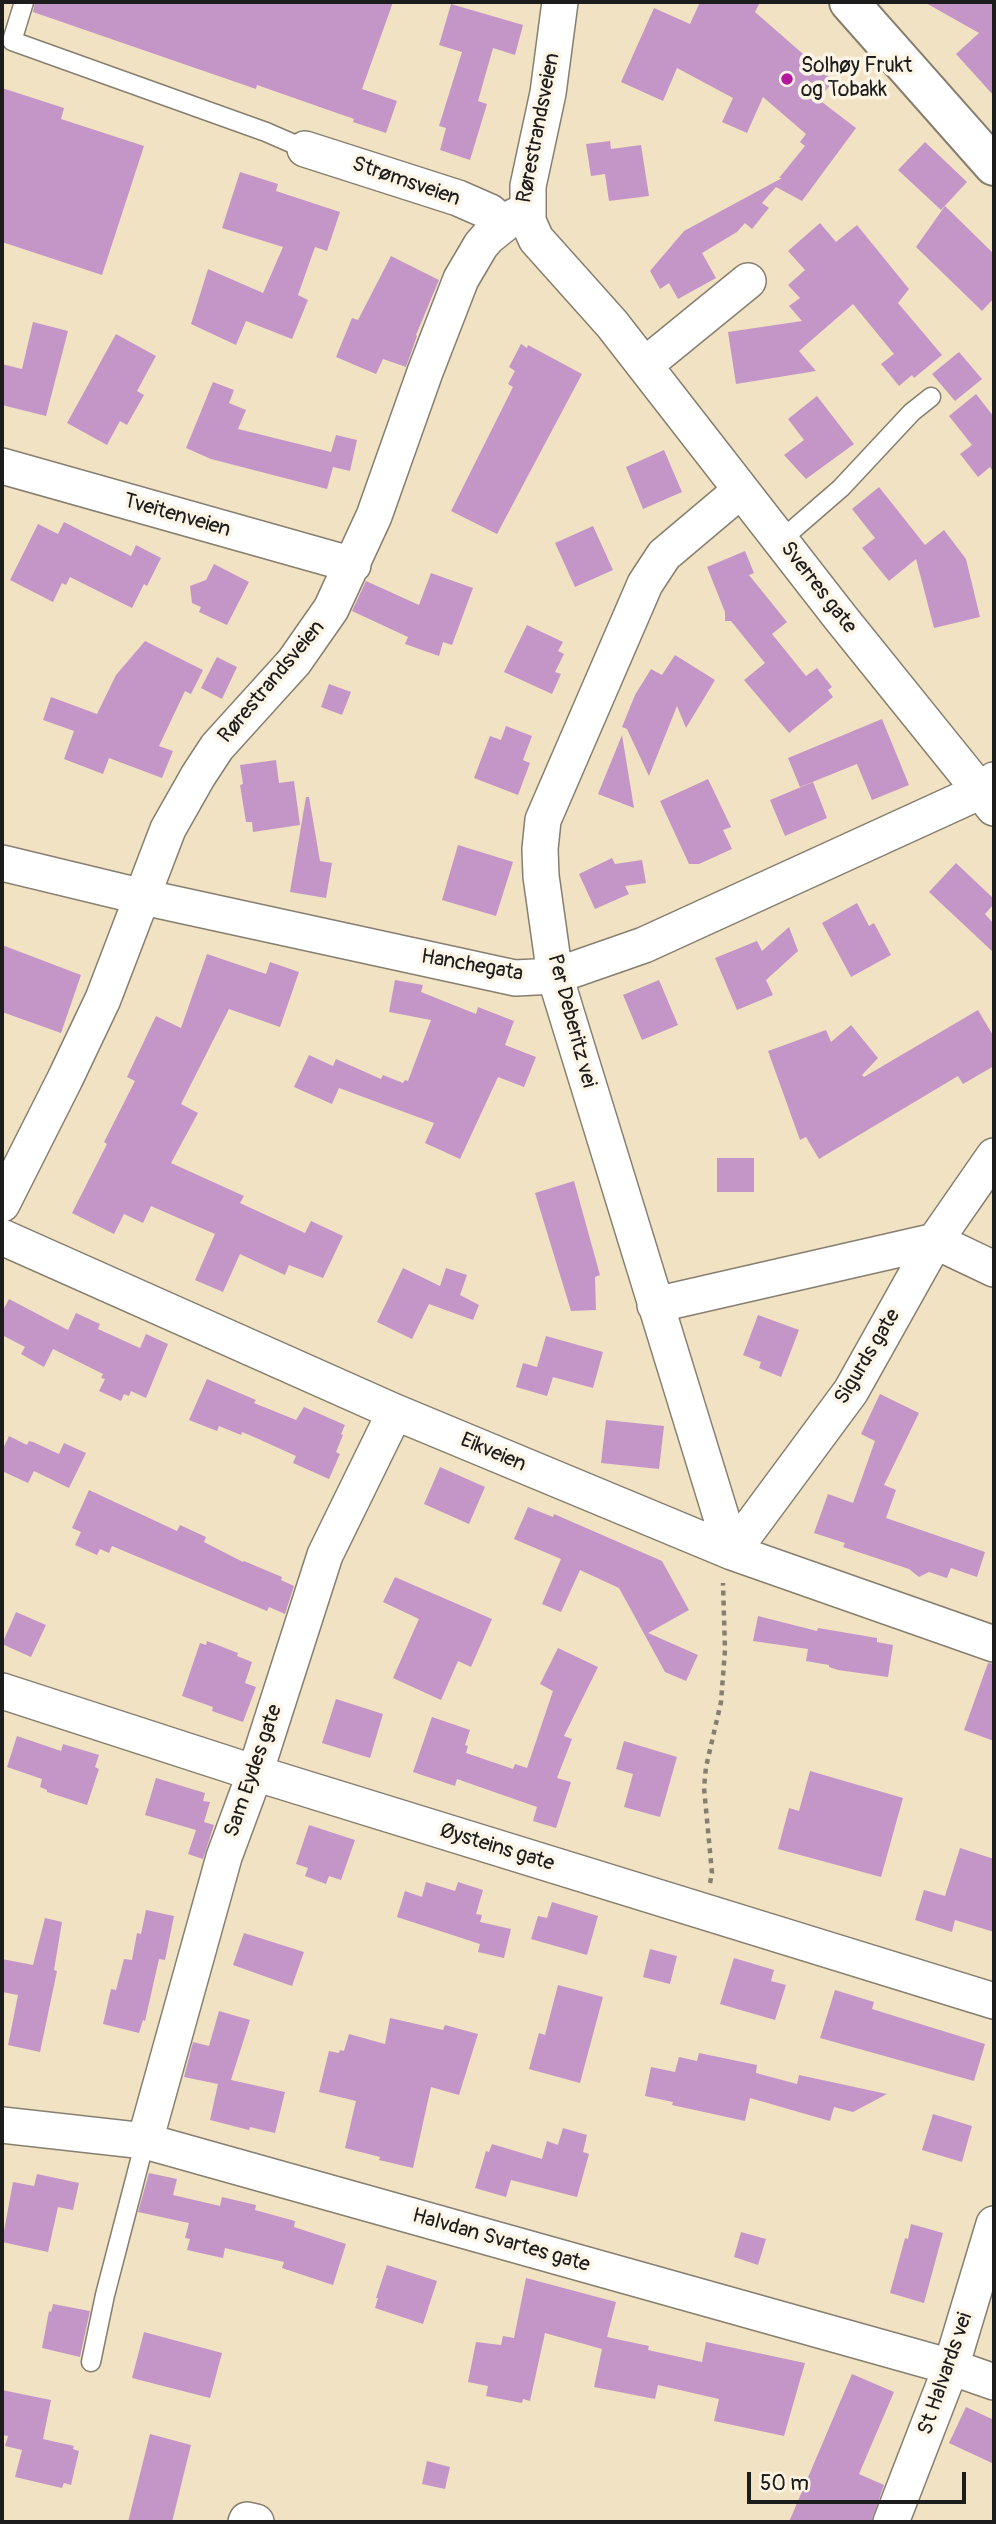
<!DOCTYPE html>
<html>
<head>
<meta charset="utf-8">
<style>
  body { margin:0 }
  #map { position:relative; width:996px; height:2524px; overflow:hidden; background:#f1e2c3; font-family:Pangolin,sans-serif }
  canvas { display:block }
  .frame { position:absolute; inset:0; border:4px solid #1c1c1c; pointer-events:none }
  .scale { position:absolute; left:747px; top:2472px; width:219px; height:32px; box-sizing:border-box; border:4px solid #1c1c1c; border-top:0; padding-left:9px; font-size:21px; line-height:24px; white-space:nowrap; color:#1c1c1c; -webkit-text-stroke:5px #fcf5e5; paint-order:stroke }
</style>
</head>
<body>
<div id="map">
<canvas width="996" height="2524"></canvas>
<div class="frame"></div>
<div class="scale">50 m</div>
</div>
<script>
const c = document.querySelector('canvas').getContext('2d');
c.lineJoin = 'round';
function fillPath(path, color) { c.fillStyle = color; c.fill(path, 'evenodd'); }
const poly = rows => new Path2D(rows.map(r => 'M' + r).join(''));
function strokePath(path, color, width, dash) { c.strokeStyle = color; c.lineWidth = width; c.lineCap = dash ? 'butt' : 'round'; c.setLineDash(dash || []); c.stroke(path); }
function drawText(font, color, halo, rows, align = 'center') {
  c.font = font + ' Pangolin,sans-serif'; c.lineWidth = 7; c.setLineDash([]); c.textBaseline = 'middle'; c.strokeStyle = halo; c.fillStyle = color; for (const [text, x, y, turn = 0] of rows) {
    c.save(); c.translate(x, y); c.rotate((+turn || 0) * Math.PI / 180); c.textAlign = isNaN(turn) ? turn : align; if (halo) c.strokeText(text, 0, 0); c.fillText(text, 0, 0); c.restore();
  }
}
const building = poly([
  [35,2,393,2,362,89,397,101,386,133,353,122,354,119,257,85,256,89,33,12],
  [700,2,760,2,755,12,834,81,818,99,856,128,802,201,776,187,762,203,769,208,752,229,745,223,737,232,702,253,716,278,678,299,669,283,660,289,650,271,684,231,782,178,779,178,805,146,800,142,806,134,763,97,747,133,722,122,733,98,677,68,663,101,621,82,654,8,690,24],
  [924,2,994,2,994,96,956,54,979,33],
  [451,4,523,25,515,55,493,48,478,101,487,104,470,160,440,150,446,128,439,126,462,52,439,45],
  [2,88,64,108,61,119,144,146,102,275,2,242],
  [610,141,611,149,641,145,649,196,609,201,605,174,591,176,586,144],
  [925,142,967,182,941,210,898,170],
  [240,172,278,184,276,191,340,212,327,251,315,247,298,295,308,300,292,339,246,321,236,345,191,324,208,269,263,293,283,247,222,228],
  [945,206,994,254,994,298,982,311,916,247],
  [820,223,836,242,857,225,909,289,898,303,942,355,914,378,912,375,899,386,881,364,894,354,853,304,799,351,816,371,736,384,728,332,802,321,789,306,800,298,788,285,805,270,788,251],
  [391,256,439,280,416,335,417,336,406,367,383,359,376,374,336,357,352,318,358,320],
  [33,322,68,331,46,416,2,405,2,364,22,369],
  [116,334,156,356,137,391,144,395,127,425,120,421,107,445,67,423],
  [521,344,527,348,528,345,582,374,497,534,451,511,513,387,508,384,515,371,509,367],
  [959,352,982,379,955,401,932,374],
  [213,382,234,390,229,403,246,410,238,429,331,452,336,435,357,440,350,471,333,467,327,489,211,459,186,448],
  [976,394,994,417,994,473,990,467,978,477,960,454,972,445,949,416],
  [817,396,854,444,806,479,784,455,804,440,788,419],
  [664,450,682,492,643,509,626,467],
  [879,487,925,545,944,530,966,559,980,617,934,628,916,559,889,581,862,548,875,538,852,509],
  [64,522,131,556,136,545,161,558,147,586,144,584,132,608,70,577,66,585,62,583,53,602,10,580,38,524,58,534],
  [593,526,613,570,575,587,555,543],
  [745,551,754,573,749,575,787,622,772,634,806,676,817,668,832,687,828,690,833,697,789,733,744,680,765,663,731,621,725,621,725,612,707,567],
  [214,564,249,582,227,625,199,612,201,607,192,603,190,586,206,580],
  [431,573,473,588,452,645,443,642,439,656,405,644,408,637,352,611,366,581,419,605],
  [527,625,563,642,558,651,564,654,555,672,561,674,552,694,504,672],
  [145,641,203,670,191,694,185,691,159,746,173,751,162,778,109,758,103,774,64,759,74,731,43,720,51,697,97,714,116,675],
  [675,655,715,680,686,728,677,706,649,776,627,729,622,727,635,695,651,669,662,675],
  [217,657,237,667,222,699,201,688],
  [329,684,351,692,342,715,321,707],
  [882,719,909,785,872,800,857,764,800,787,788,758],
  [506,726,532,736,523,760,530,763,518,795,474,778,490,736,501,740],
  [622,735,634,808,598,794],
  [276,760,279,783,294,781,300,825,253,832,252,822,246,822,240,785,243,784,240,765],
  [708,779,731,827,723,830,732,849,699,864,689,864,660,801],
  [813,782,827,818,785,836,770,800],
  [306,797,309,797,320,861,332,863,326,898,290,892],
  [458,845,513,862,496,916,442,900],
  [612,858,615,864,642,860,646,883,625,886,629,894,595,909,579,874],
  [956,863,994,899,994,904,985,914,994,924,994,953,929,892],
  [857,903,869,926,874,923,891,955,851,977,822,923],
  [789,927,798,951,766,980,773,995,737,1010,715,958,757,941,762,951],
  [2,945,81,975,61,1033,2,1012],
  [207,954,266,974,270,962,299,972,280,1027,229,1009,181,1104,198,1113,171,1163,244,1196,240,1203,305,1233,311,1221,343,1236,323,1278,289,1265,285,1275,240,1254,223,1292,195,1280,215,1234,151,1206,143,1223,124,1214,114,1234,72,1213,107,1144,104,1142,135,1081,127,1077,156,1016,181,1028],
  [395,980,423,985,421,992,476,1014,478,1007,514,1021,505,1045,536,1057,524,1087,498,1077,460,1159,425,1143,434,1123,339,1088,332,1104,294,1087,309,1055,333,1066,336,1059,381,1079,383,1075,403,1083,405,1080,408,1081,431,1020,389,1012],
  [659,980,678,1025,642,1040,623,995],
  [978,1010,994,1037,994,1066,963,1084,958,1076,819,1159,806,1137,800,1140,768,1051,826,1030,831,1042,851,1025,878,1058,862,1075,864,1077],
  [717,1158,754,1158,754,1192,717,1192],
  [574,1181,600,1275,595,1277,596,1310,571,1311,535,1193],
  [403,1268,440,1286,446,1268,467,1275,460,1295,479,1305,473,1320,429,1304,412,1339,377,1322],
  [9,1299,68,1330,76,1313,100,1324,98,1329,140,1348,146,1334,168,1344,146,1398,131,1391,129,1396,124,1394,121,1401,99,1391,105,1379,101,1378,103,1374,53,1349,44,1367,21,1354,25,1347,2,1335,2,1312],
  [758,1315,799,1330,781,1377,759,1368,761,1362,743,1355],
  [546,1336,603,1352,593,1388,553,1377,547,1396,516,1387,523,1363,537,1367],
  [207,1379,256,1400,254,1403,296,1420,304,1407,345,1425,341,1434,343,1435,336,1452,340,1454,329,1479,293,1463,296,1456,254,1437,242,1432,241,1435,219,1426,217,1431,189,1420],
  [880,1394,919,1413,884,1485,896,1490,886,1518,985,1552,977,1577,951,1568,947,1578,929,1572,919,1577,909,1569,843,1547,845,1543,814,1533,828,1494,853,1503,875,1441,861,1434],
  [606,1420,664,1426,659,1469,601,1463],
  [9,1436,27,1445,29,1441,33,1442,59,1454,64,1443,86,1453,69,1488,34,1471,28,1483,2,1471,2,1451],
  [440,1467,485,1487,469,1524,424,1504],
  [89,1490,177,1531,180,1525,206,1537,204,1542,243,1562,244,1561,282,1577,281,1580,294,1586,285,1614,269,1607,267,1611,112,1546,109,1553,100,1549,97,1555,75,1545,81,1532,72,1528],
  [528,1507,553,1517,554,1514,662,1561,689,1610,648,1633,698,1655,686,1681,665,1672,619,1588,580,1570,561,1612,542,1604,561,1559,514,1539],
  [395,1577,492,1619,471,1667,458,1661,441,1700,393,1678,419,1619,383,1602],
  [16,1612,46,1625,31,1657,2,1644],
  [758,1616,817,1631,818,1628,877,1638,877,1642,893,1645,888,1677,838,1670,829,1667,829,1665,806,1661,808,1649,753,1641],
  [207,1641,238,1653,237,1656,252,1662,245,1683,256,1687,243,1722,212,1711,213,1707,182,1696,200,1643,206,1645],
  [558,1648,598,1667,564,1736,572,1739,557,1778,571,1782,556,1828,533,1821,537,1807,457,1779,455,1786,413,1772,432,1717,470,1730,465,1745,468,1746,466,1753,513,1769,515,1764,527,1768,553,1691,540,1684],
  [988,1663,994,1664,994,1741,964,1730],
  [336,1699,383,1714,370,1758,322,1743],
  [17,1736,61,1751,63,1744,99,1755,95,1767,99,1769,87,1805,47,1792,47,1790,40,1787,42,1779,7,1767],
  [624,1741,677,1757,660,1817,624,1807,633,1774,616,1769],
  [810,1771,903,1798,881,1877,778,1849,789,1808,799,1811],
  [156,1778,205,1793,203,1801,210,1802,204,1822,214,1825,203,1859,188,1854,196,1830,145,1815],
  [309,1825,355,1840,341,1880,329,1876,326,1884,305,1876,308,1868,296,1864],
  [960,1848,994,1859,994,1932,955,1920,952,1932,915,1920,924,1890,945,1896],
  [426,1882,455,1891,458,1882,483,1890,476,1914,482,1915,480,1922,511,1929,504,1958,478,1952,480,1944,397,1917,405,1891,422,1897],
  [552,1902,598,1916,587,1955,531,1939,538,1916,547,1918],
  [146,1910,174,1916,165,1960,159,1959,145,2021,143,2020,139,2033,103,2024,111,1989,116,1990,124,1959,132,1960,137,1933,141,1934],
  [45,1918,62,1922,54,1970,57,1971,40,2052,8,2045,18,1995,2,1992,2,1959,33,1965],
  [244,1933,304,1952,292,1986,233,1965],
  [650,1949,677,1956,670,1984,643,1977],
  [734,1958,774,1970,771,1981,786,1985,775,2020,720,2004],
  [558,1985,603,1997,580,2083,529,2069,539,2033,545,2035],
  [835,1990,874,2002,872,2009,985,2044,974,2081,820,2038],
  [219,2011,250,2020,231,2080,285,2092,275,2133,250,2127,249,2130,210,2120,218,2084,184,2077,193,2042,209,2046],
  [390,2018,443,2030,445,2025,478,2034,459,2095,431,2087,413,2168,379,2160,380,2157,345,2148,356,2101,319,2092,329,2051,339,2053,340,2050,344,2051,349,2034,385,2044],
  [699,2053,757,2065,756,2073,797,2084,799,2075,887,2094,853,2112,834,2107,830,2121,750,2098,745,2121,672,2105,673,2102,645,2096,651,2067,675,2072,679,2057,697,2061],
  [933,2114,972,2126,962,2162,922,2150],
  [563,2128,587,2135,583,2152,589,2154,577,2197,511,2180,506,2197,475,2188,486,2151,489,2152,492,2144,542,2159,547,2141,558,2145],
  [149,2173,177,2179,173,2195,220,2206,222,2197,256,2205,255,2210,295,2221,294,2227,346,2244,333,2285,282,2268,284,2262,225,2248,223,2258,187,2250,190,2239,185,2238,189,2223,138,2212],
  [37,2174,79,2183,73,2210,58,2207,48,2252,2,2242,13,2182,34,2186],
  [911,2224,943,2233,924,2303,890,2293,905,2238,908,2239],
  [741,2232,766,2239,758,2265,734,2257],
  [387,2265,437,2281,423,2324,375,2308,378,2298,376,2298],
  [526,2278,616,2302,607,2337,649,2346,648,2350,702,2362,706,2342,805,2363,784,2436,714,2421,719,2399,658,2385,655,2399,594,2387,602,2349,545,2333,530,2401,523,2399,522,2403,486,2396,488,2386,468,2382,476,2342,501,2345,503,2336,514,2338],
  [53,2304,90,2311,80,2357,42,2348,49,2311,51,2312],
  [144,2332,222,2353,210,2398,132,2378],
  [852,2374,894,2392,859,2474,884,2485,871,2522,789,2522],
  [2,2390,51,2400,43,2439,74,2446,73,2449,79,2451,71,2485,64,2483,62,2488,15,2477,22,2450,5,2446,8,2436,2,2435],
  [966,2407,994,2420,994,2464,949,2443],
  [150,2434,191,2445,172,2522,128,2522],
  [427,2461,450,2467,445,2489,422,2484]
]);
const path = poly([
  [710,1883,712,1873,704,1788,706,1767,721,1702,725,1650,723,1583]
]);
const lane = poly([
  [24,2,12,41,266,132,305,149],
  [781,540,841,488,912,412,931,397],
  [91,2362,105,2295,145,2141]
]);
const street = poly([
  [560,2,548,93,528,186,528,221,536,239,612,324,840,617,994,808],
  [305,149,458,198,490,212,503,224],
  [645,365,748,281],
  [2,466,353,565],
  [2,863,143,897,515,978,555,976,644,945,981,791,994,780],
  [2,1204,65,1079,103,999,168,829,198,776,217,747,294,662,331,609,374,516,425,372,461,279,481,245,488,237,513,217,528,210],
  [2,1237,395,1412,732,1552,994,1644],
  [655,1305,935,1241,994,1269],
  [732,1552,555,976,541,876,540,849,543,820,645,584,664,555,741,490],
  [732,1552,851,1391,935,1241,994,1156],
  [2,1691,255,1773,994,2001],
  [2,2125,145,2141,951,2367,994,2382],
  [145,2141,224,1857,255,1773,325,1555,395,1412],
  [246,2522,247,2520,256,2522],
  [891,2522,951,2367,994,2224]
]);
const secondary = poly([
  [849,2,994,166]
]);
const markers = [
  [787,79,7,"#b5179e"]
];
const poiNames = [
  ["Solhøy Frukt",801,67],
  ["og Tobakk",801,91]
];
const streetNames = [
  ["Rørestrandsveien",539,128,-79],
  ["Strømsveien",406,182,19],
  ["Tveitenveien",177,516,16],
  ["Sverres gate",818,588,52],
  ["Rørestrandsveien",272,682,-50],
  ["Hanchegata",472,966,10],
  ["Per Deberitz vei",571,1021,75],
  ["Sigurds gate",868,1357,-59],
  ["Eikveien",493,1453,23],
  ["Sam Eydes gate",254,1771,-71],
  ["Øysteins gate",497,1848,17],
  ["Halvdan Svartes gate",501,2241,16],
  ["St Halvards vei",946,2374,-71]
];
fillPath(building, '#c496c7');
strokePath(lane, '#867f70', 21);
strokePath(street, '#867f70', 38);
strokePath(secondary, '#867f70', 42);
strokePath(path, '#867f70', 4.5, [5, 5]);
strokePath(lane, '#fff', 18);
strokePath(street, '#fff', 35);
strokePath(secondary, '#fff', 38);
for (const [x, y, r, color] of markers) { const dot = new Path2D(); dot.arc(x, y, r, 0, 2 * Math.PI); c.fillStyle = color; c.fill(dot); strokePath(dot, '#fcf5e5', 2.5); }
drawText('21px', '#1c1c1c', '#fcf5e5', poiNames, 'left');
drawText('21px', '#1c1c1c', '#fcf5e5', streetNames);
</script>
</body>
</html>
